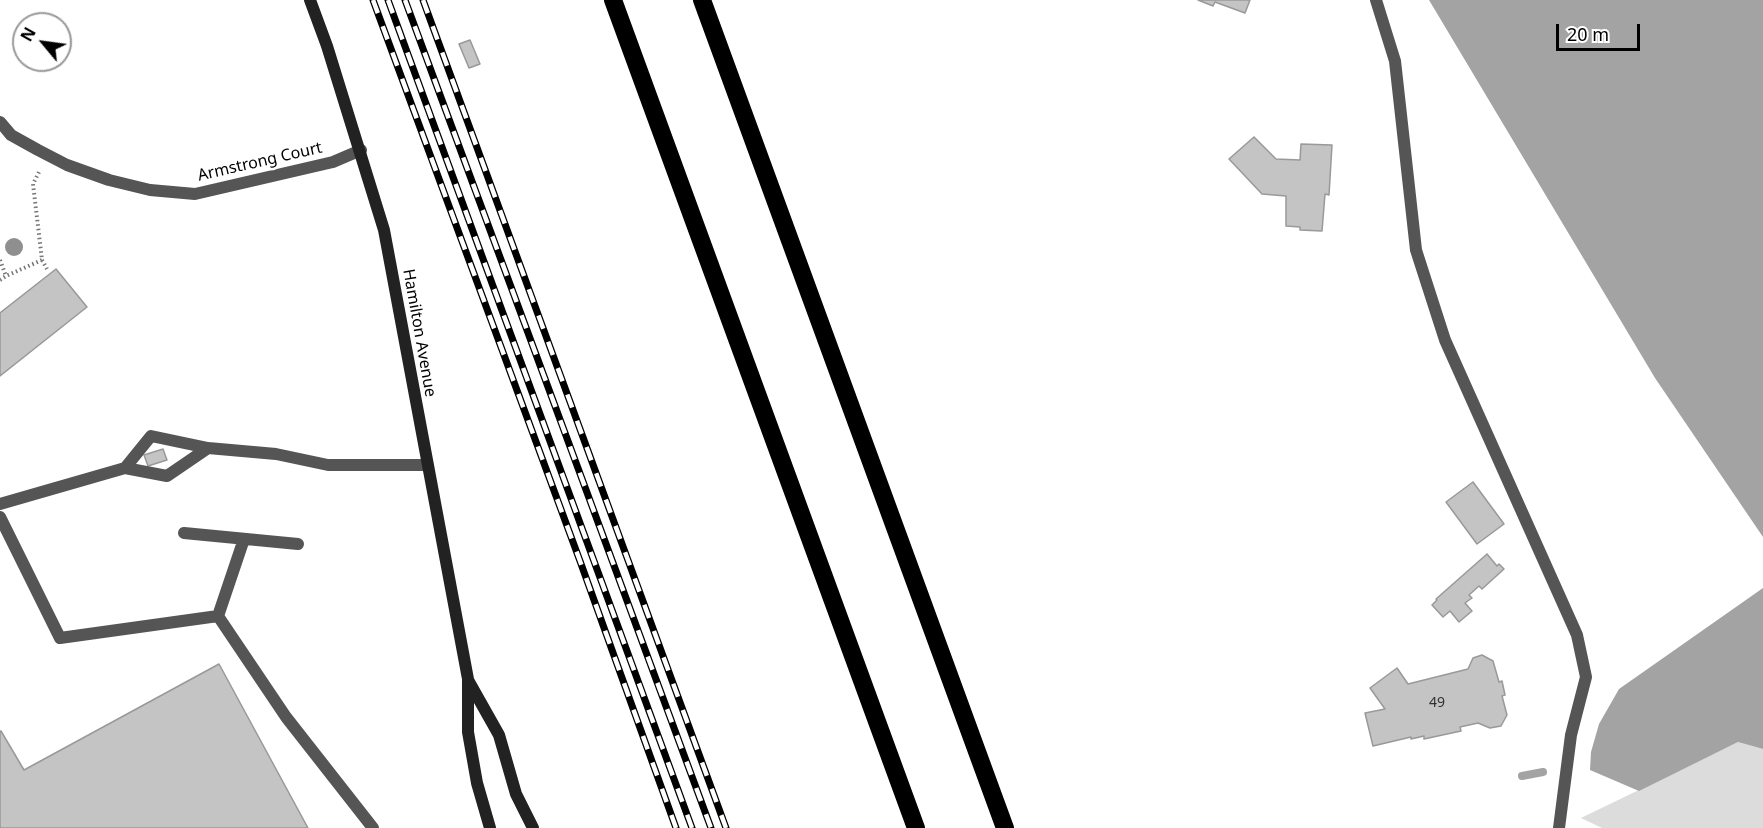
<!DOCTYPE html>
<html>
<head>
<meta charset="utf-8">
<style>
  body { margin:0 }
  #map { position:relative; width:1763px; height:828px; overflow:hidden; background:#fff; font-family:"Noto Sans",sans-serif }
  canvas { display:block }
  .north { position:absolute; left:12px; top:12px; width:60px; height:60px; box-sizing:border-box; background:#fff; border:2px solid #999; border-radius:50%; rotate:299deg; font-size:16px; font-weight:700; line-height:24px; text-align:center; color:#000 }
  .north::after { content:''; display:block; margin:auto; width:21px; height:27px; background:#000; clip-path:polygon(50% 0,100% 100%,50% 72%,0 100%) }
  .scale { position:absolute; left:1556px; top:24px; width:84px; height:27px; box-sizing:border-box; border:3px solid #000; border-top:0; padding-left:8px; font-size:18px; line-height:21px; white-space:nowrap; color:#000; -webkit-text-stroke:4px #fff; paint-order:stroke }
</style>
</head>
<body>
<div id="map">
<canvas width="1763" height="828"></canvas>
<div class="north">N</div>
<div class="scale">20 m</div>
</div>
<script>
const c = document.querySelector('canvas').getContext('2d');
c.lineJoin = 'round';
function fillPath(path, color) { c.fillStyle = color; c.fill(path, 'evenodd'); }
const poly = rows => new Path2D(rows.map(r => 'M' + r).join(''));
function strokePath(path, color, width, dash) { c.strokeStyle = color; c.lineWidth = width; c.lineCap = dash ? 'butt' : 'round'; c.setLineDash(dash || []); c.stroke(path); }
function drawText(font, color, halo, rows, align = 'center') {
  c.font = font + ' "Noto Sans",sans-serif'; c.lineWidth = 5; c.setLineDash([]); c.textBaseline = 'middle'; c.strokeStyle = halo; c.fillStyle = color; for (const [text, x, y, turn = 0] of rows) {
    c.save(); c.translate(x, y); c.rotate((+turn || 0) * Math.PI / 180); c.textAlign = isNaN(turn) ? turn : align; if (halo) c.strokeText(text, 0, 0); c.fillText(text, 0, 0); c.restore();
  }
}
const green = poly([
  [1738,742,1763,749,1763,828,1602,828,1581,818]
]);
const water = poly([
  [1429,0,1763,0,1763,537,1655,378],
  [1763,588,1763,749,1738,742,1639,791,1590,770,1591,752,1599,724,1619,689]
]);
const stream = poly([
  [1522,776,1543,772]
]);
const building = poly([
  [1198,0,1250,0,1245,13,1215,2,1213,6,1198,0],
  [470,40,480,64,469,68,459,44,470,40],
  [1254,137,1276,159,1300,160,1301,144,1332,145,1329,195,1325,194,1322,231,1300,230,1300,227,1286,226,1286,196,1262,194,1229,159,1254,137],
  [56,269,87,307,0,376,0,313,56,269],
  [163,449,167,460,148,466,144,455,163,449],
  [1473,482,1504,524,1477,544,1446,502,1473,482],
  [1487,554,1497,566,1499,564,1504,569,1482,589,1479,586,1469,595,1472,598,1465,603,1472,611,1459,622,1450,611,1443,617,1432,605,1437,600,1436,599,1487,554],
  [1482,655,1493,661,1499,682,1502,681,1505,695,1502,696,1507,715,1501,726,1490,728,1478,723,1460,727,1461,731,1424,739,1424,736,1411,739,1411,737,1373,746,1365,713,1385,709,1370,688,1397,668,1408,684,1468,669,1473,658,1482,655],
  [219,664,308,828,0,828,0,731,1,731,24,770,219,664]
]);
const path = poly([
  [0,260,6,276],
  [42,260,47,269],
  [0,280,6,276,42,260,33,184,39,172]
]);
const service = poly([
  [1376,0,1395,61,1416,250,1445,340,1577,635,1586,677,1571,735,1559,828],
  [125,468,151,436,208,448,276,454,328,465,426,465],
  [0,504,125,468,167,476,208,448],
  [0,517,60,638,218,616,286,717,373,828],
  [184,533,298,544],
  [218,616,244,539]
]);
const minor = poly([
  [0,122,11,135,38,150,67,165,109,180,150,190,195,194,333,162,361,150]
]);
const secondary = poly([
  [310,0,327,46,384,230,468,679,468,732,477,783,490,828],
  [468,680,499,735,516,794,533,828]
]);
const motorway = poly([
  [613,0,916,828],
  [702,0,1005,828]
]);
const rail = poly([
  [373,0,580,561,676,828],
  [388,0,692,828],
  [405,0,711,828],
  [423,0,726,828]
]);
const trees = [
  [14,247]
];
const numberNames = [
  ["49",1437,703]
];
const streetNames = [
  ["Armstrong Court",260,162,-13],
  ["Hamilton Avenue",419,333,80]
];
fillPath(green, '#dcdcdc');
fillPath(water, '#a3a3a3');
strokePath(stream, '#a3a3a3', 8);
fillPath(building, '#c4c4c4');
strokePath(building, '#999', 1.5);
strokePath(path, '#777', 4, [1.5, 3]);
strokePath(service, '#555', 12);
strokePath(minor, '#555', 12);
strokePath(secondary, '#222', 12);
strokePath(motorway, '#000', 18);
strokePath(rail, '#000', 7);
strokePath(rail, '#fff', 4.5, [14]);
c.fillStyle = '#8f8f8f';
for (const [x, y] of trees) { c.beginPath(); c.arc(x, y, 9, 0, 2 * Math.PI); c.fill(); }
drawText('14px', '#313131', null, numberNames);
drawText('16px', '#000', '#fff', streetNames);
</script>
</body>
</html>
